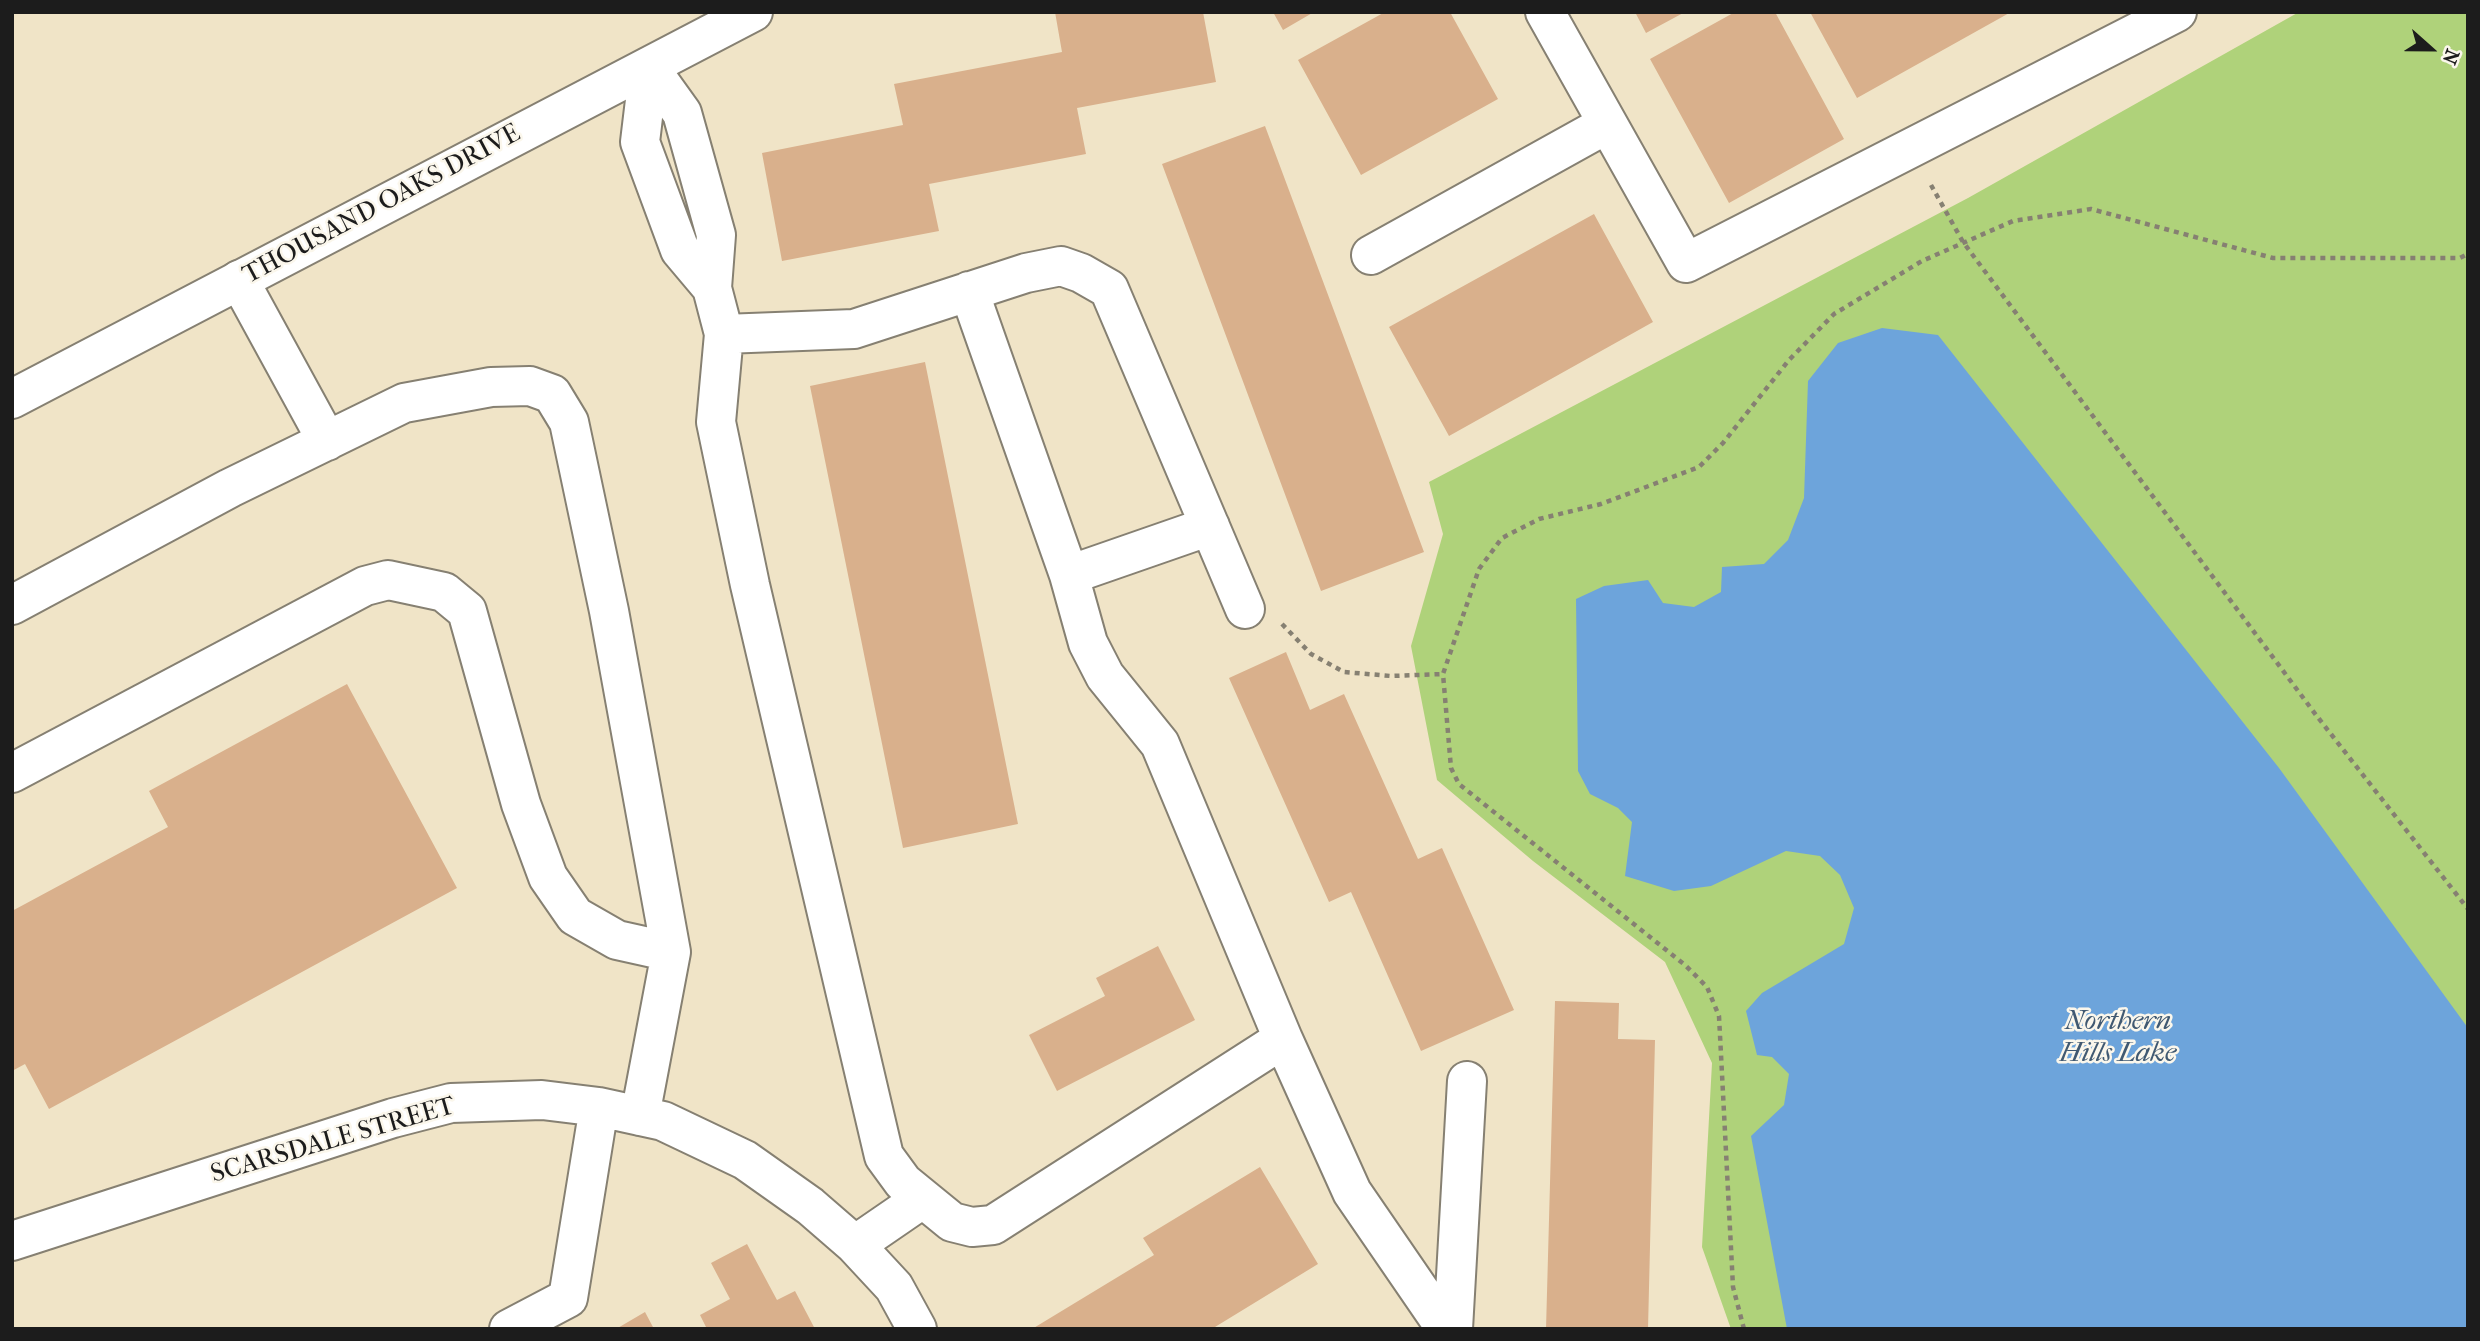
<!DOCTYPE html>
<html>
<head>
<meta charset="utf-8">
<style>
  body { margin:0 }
  #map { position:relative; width:2480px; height:1341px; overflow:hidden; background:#f0e4c7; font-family:"IM FELL French Canon",serif }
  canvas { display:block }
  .frame { position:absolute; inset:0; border:14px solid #1c1c1c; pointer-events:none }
  .north { position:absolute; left:2396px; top:14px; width:70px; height:70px; -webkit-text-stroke:5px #fbf7ec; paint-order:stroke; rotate:111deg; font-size:19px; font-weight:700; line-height:28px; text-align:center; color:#1c1c1c }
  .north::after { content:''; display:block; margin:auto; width:24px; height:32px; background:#1c1c1c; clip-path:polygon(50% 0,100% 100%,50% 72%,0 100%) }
</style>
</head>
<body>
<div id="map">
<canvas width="2480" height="1341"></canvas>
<div class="frame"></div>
<div class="north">N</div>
</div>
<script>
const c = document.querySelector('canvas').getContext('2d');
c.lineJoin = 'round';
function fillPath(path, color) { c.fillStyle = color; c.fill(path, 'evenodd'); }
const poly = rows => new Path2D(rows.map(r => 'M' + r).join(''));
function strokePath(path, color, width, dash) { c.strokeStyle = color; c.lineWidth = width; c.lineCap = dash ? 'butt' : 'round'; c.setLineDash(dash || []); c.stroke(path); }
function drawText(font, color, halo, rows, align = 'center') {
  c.font = font + ' "IM FELL French Canon",serif'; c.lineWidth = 5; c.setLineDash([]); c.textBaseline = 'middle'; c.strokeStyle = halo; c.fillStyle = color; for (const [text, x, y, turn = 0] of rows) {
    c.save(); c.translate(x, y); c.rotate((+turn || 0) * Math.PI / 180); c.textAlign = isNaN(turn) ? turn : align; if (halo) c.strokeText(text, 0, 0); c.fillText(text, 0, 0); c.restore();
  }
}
const green = poly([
  [2299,12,2468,12,2468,1329,1731,1329,1702,1247,1712,1063,1665,962,1533,861,1437,780,1411,646,1443,534,1429,482,1968,198]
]);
const water = poly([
  [1882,328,1938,335,2279,768,2468,1028,2468,1329,1787,1329,1751,1136,1784,1105,1789,1074,1772,1057,1757,1055,1746,1011,1762,993,1844,944,1854,908,1840,875,1820,856,1786,851,1711,886,1674,891,1625,876,1632,822,1618,808,1590,794,1578,771,1576,599,1604,586,1648,580,1663,603,1694,607,1721,592,1722,567,1764,564,1788,540,1804,498,1808,381,1838,343]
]);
const building = poly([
  [1055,12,1203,12,1216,82,1077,108,1086,154,929,184,939,231,782,261,762,153,903,125,894,84,1062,52],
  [1273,12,1314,12,1283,30],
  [1385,12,1450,12,1498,99,1361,175,1298,60],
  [1635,12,1685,12,1646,33],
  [1735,12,1775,12,1844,139,1729,203,1650,59],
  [1810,12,2011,12,1857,98],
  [1265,126,1424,552,1321,591,1162,164],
  [1594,214,1653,322,1449,436,1389,327],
  [925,362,1018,824,903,848,810,386],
  [1286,652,1310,710,1344,694,1418,859,1442,848,1514,1010,1421,1051,1351,892,1329,902,1229,678],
  [347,684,457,888,49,1109,25,1064,12,1071,12,911,168,827,149,791],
  [1158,946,1195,1020,1057,1091,1029,1035,1105,996,1096,978],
  [1555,1001,1619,1003,1618,1039,1655,1040,1648,1329,1546,1329],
  [1260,1167,1318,1264,1215,1327,1216,1329,1032,1329,1154,1255,1143,1238],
  [747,1244,777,1300,795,1291,815,1329,707,1329,700,1315,730,1299,711,1263],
  [645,1312,654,1329,616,1329]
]);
const path = poly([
  [1931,185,1963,242,2316,715,2468,909],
  [1282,624,1311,654,1344,672,1391,676,1443,674],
  [1744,1329,1733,1287,1719,1016,1707,987,1685,965,1459,784,1451,768,1443,674,1479,569,1502,538,1539,519,1601,504,1699,467,1723,443,1789,360,1834,314,1922,261,2013,221,2091,209,2273,258,2460,258,2468,254]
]);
const minor = poly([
  [1545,12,1686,263,2177,12],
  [649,67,682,113,716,235,712,288,724,334,716,422,750,585,884,1156,903,1182,952,1222,972,1227,993,1225,1283,1039],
  [649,67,640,142,680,250,712,288],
  [1371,255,1607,124],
  [239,280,327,441],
  [969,291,1069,575,1088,643,1105,676,1160,744,1283,1039,1352,1192,1446,1329],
  [724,334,854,329,1026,273,1061,266,1081,273,1109,289,1245,609],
  [1069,575,1210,526],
  [12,605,230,488,404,403,491,387,530,386,552,394,569,422,609,611,671,952,640,1116],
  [12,773,365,586,388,580,444,592,467,611,521,804,548,877,575,916,617,940,671,952],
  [12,1241,393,1118,451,1103,542,1100,599,1107,663,1121,745,1160,810,1206,855,1245,894,1287,917,1329],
  [855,1245,922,1199],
  [509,1329,568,1298,599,1107],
  [1453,1329,1467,1081]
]);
const major = poly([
  [12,399,753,12]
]);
const streetNames = [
  ["THOUSAND OAKS DRIVE",382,205,-28],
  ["SCARSDALE STREET",333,1141,-16]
];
const waterNames = [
  ["Northern",2118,1022],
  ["Hills Lake",2118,1054]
];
fillPath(green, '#afd27a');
fillPath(water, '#6da4db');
fillPath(building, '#d9b08c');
strokePath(minor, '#868072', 42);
strokePath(major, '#868072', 42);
strokePath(path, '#868072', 4.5, [5, 5]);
strokePath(minor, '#fff', 38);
strokePath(major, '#fff', 38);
drawText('26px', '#1c1c1c', '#fbf7ec', streetNames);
drawText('italic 28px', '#405972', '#fbf7ec', waterNames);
</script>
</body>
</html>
